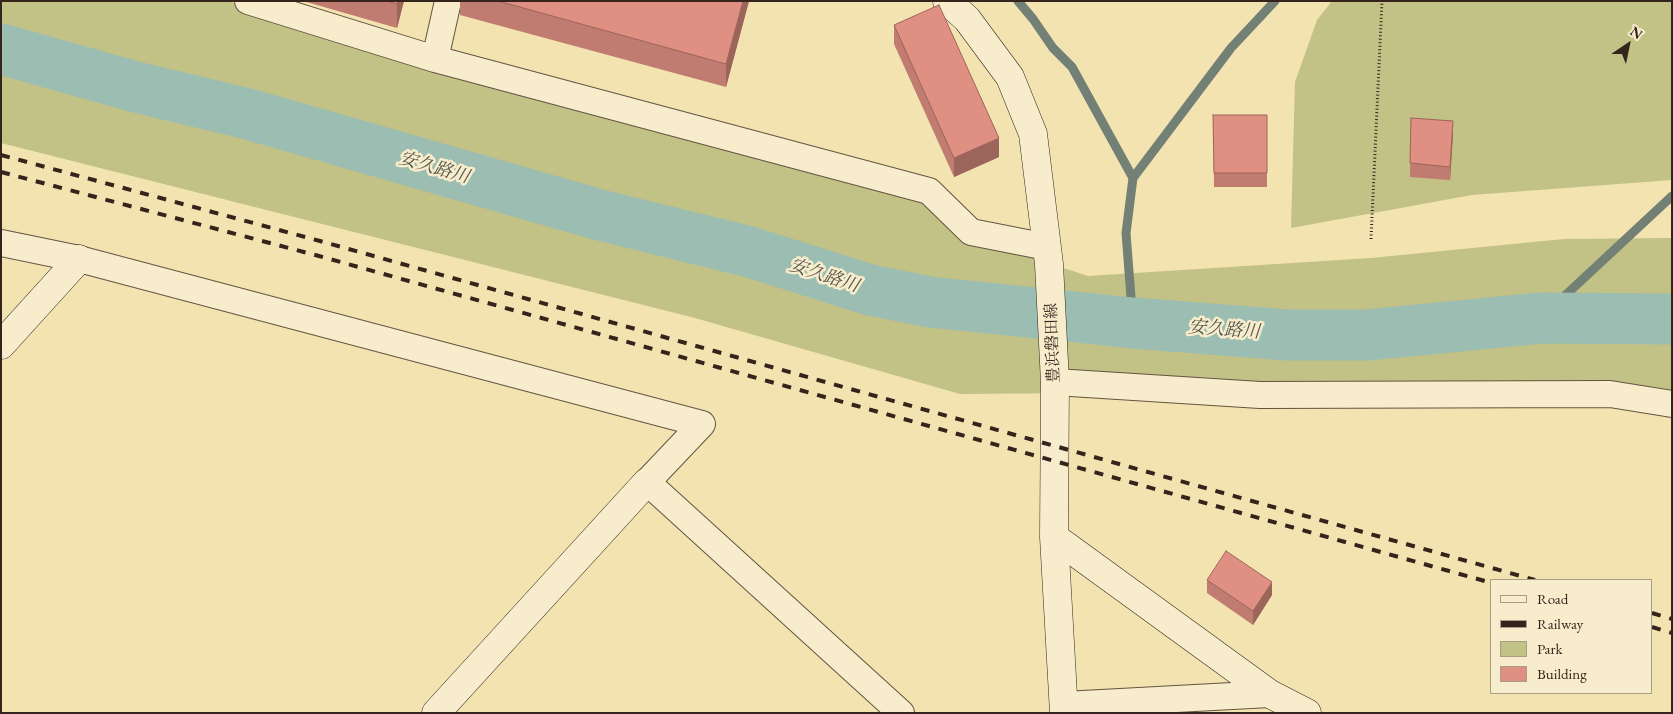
<!DOCTYPE html>
<html>
<head>
<meta charset="utf-8">
<style>
  body { margin:0 }
  #map { position:relative; width:1673px; height:714px; overflow:hidden; background:#f3e3b0; font-family:"EB Garamond",serif }
  canvas { display:block }
  .frame { position:absolute; inset:0; border:2px solid #34241c; pointer-events:none }
  .legend { position:absolute; left:1490px; top:579px; width:162px; height:115px; box-sizing:border-box; background:#f7edcc; border:1px solid #a99d86; margin:0; padding:6px 9px; list-style:none; font-size:15px; color:#34241c }
  .legend li { display:flex; align-items:center; gap:10px; height:25px }
  .legend b { width:25px; border:1px solid #a99d86 }
  .north { position:absolute; left:1603px; top:20px; width:50px; height:50px; -webkit-text-stroke:4px #f7edcc; paint-order:stroke; rotate:34deg; font-size:14px; font-weight:700; line-height:20px; text-align:center; color:#34241c }
  .north::after { content:''; display:block; margin:auto; width:18px; height:22px; background:#34241c; clip-path:polygon(50% 0,100% 100%,50% 72%,0 100%) }
</style>
</head>
<body>
<div id="map">
<canvas width="1673" height="714"></canvas>
<div class="frame"></div>
<ul class="legend">
<li><b style="height:6px;background:#f7edcc"></b>Road</li>
<li><b style="height:6px;background:#34241c"></b>Railway</li>
<li><b style="height:14px;background:#c2c186"></b>Park</li>
<li><b style="height:14px;background:#df9082"></b>Building</li>
</ul>
<div class="north">N</div>
</div>
<script>
const c = document.querySelector('canvas').getContext('2d');
c.lineJoin = 'round';
function fillPath(path, color) { c.fillStyle = color; c.fill(path, 'evenodd'); }
const poly = rows => new Path2D(rows.map(r => 'M' + r).join(''));
function strokePath(path, color, width, dash) { c.strokeStyle = color; c.lineWidth = width; c.lineCap = dash ? 'butt' : 'round'; c.setLineDash(dash || []); c.stroke(path); }
function drawText(font, color, halo, rows, align = 'center') {
  c.font = font + ' "EB Garamond","Noto Serif JP",serif'; c.lineWidth = 5; c.setLineDash([]); c.textBaseline = 'middle'; c.strokeStyle = halo; c.fillStyle = color; for (const [text, x, y, turn = 0] of rows) {
    c.save(); c.translate(x, y); c.rotate((+turn || 0) * Math.PI / 180); c.textAlign = isNaN(turn) ? turn : align; if (halo) c.strokeText(text, 0, 0); c.fillText(text, 0, 0); c.restore();
  }
}
const green = poly([
  [1,1,228,1,318,30,929,191,966,236,1088,276,1371,258,1564,239,1672,238,1672,399,1208,392,960,394,695,318,1,143],
  [1332,1,1672,1,1672,180,1472,195,1291,228,1295,82,1317,20]
]);
const stream = poly([
  [1018,1,1033,19,1053,48,1072,67,1133,178],
  [1541,318,1672,196],
  [1133,323,1126,233,1133,178,1231,48,1275,1]
]);
const river = poly([
  [1,49,136,87,248,114,600,215,750,252,870,290,930,302,1133,323,1287,335,1367,335,1541,318,1672,319]
]);
const path = poly([
  [1371,239,1382,1]
]);
const street = poly([
  [248,1,435,59,929,191,971,232,1047,247],
  [435,59,448,1],
  [1,243,79,259,702,424,647,482,901,713],
  [1055,382,1260,395,1610,394,1672,404],
  [1064,705,1270,694]
]);
const secondary = poly([
  [947,1,967,19,1010,77,1033,134,1049,264,1055,382,1054,537,1064,713],
  [1,345,79,259],
  [1054,537,1270,694,1307,713],
  [436,713,647,482]
]);
const rail = poly([
  [1,155,320,241,1535,580],
  [1,172,319,256,1492,583],
  [1652,613,1672,619],
  [1652,627,1672,633]
]);
const wall = poly([
  [303,1,404,1,397,28],
  [460,1,749,1,726,87,460,15],
  [894,25,999,157,954,177,894,44],
  [1213,115,1267,115,1267,187,1214,187],
  [1411,118,1453,134,1450,180,1410,177],
  [1207,580,1272,595,1253,625,1207,593]
]);
const shadedWall = poly([
  [398,1,404,1,397,28,397,4],
  [743,1,749,1,726,87,726,64],
  [1453,121,1453,134,1450,180,1450,167],
  [999,138,999,157,954,177,954,158],
  [1272,582,1272,595,1253,625,1253,611]
]);
const building = poly([
  [387,1,398,1,397,4,387,1],
  [498,1,743,1,726,64,498,1],
  [939,5,999,138,954,158,894,25,939,5],
  [1213,115,1267,115,1267,173,1214,173,1213,115],
  [1411,118,1453,121,1450,167,1410,163,1411,118],
  [1226,551,1272,582,1253,611,1207,580,1226,551]
]);
const streetNames = [
  ["豊浜磐田線",1053,343,-92]
];
const waterNames = [
  ["安久路川",434,168,16],
  ["安久路川",824,276,18],
  ["安久路川",1224,330,4]
];
fillPath(green, '#c2c186');
strokePath(stream, '#728075', 9);
strokePath(river, '#9cbdb1', 51);
strokePath(street, '#645441', 28);
strokePath(secondary, '#34241c', 29);
strokePath(path, '#34241c', 3, [1, 2.5]);
strokePath(street, '#f7edcc', 26);
strokePath(secondary, '#f7edcc', 28);
strokePath(rail, '#34241c', 4, [9, 9]);
fillPath(wall, '#c07c70');
fillPath(shadedWall, '#9c655b');
fillPath(building, '#df9082');
strokePath(building, '#9c655b', 1);
drawText('16px', '#34241c', '#f7edcc', streetNames);
drawText('italic 18px', '#535249', '#f7edcc', waterNames);
</script>
</body>
</html>
